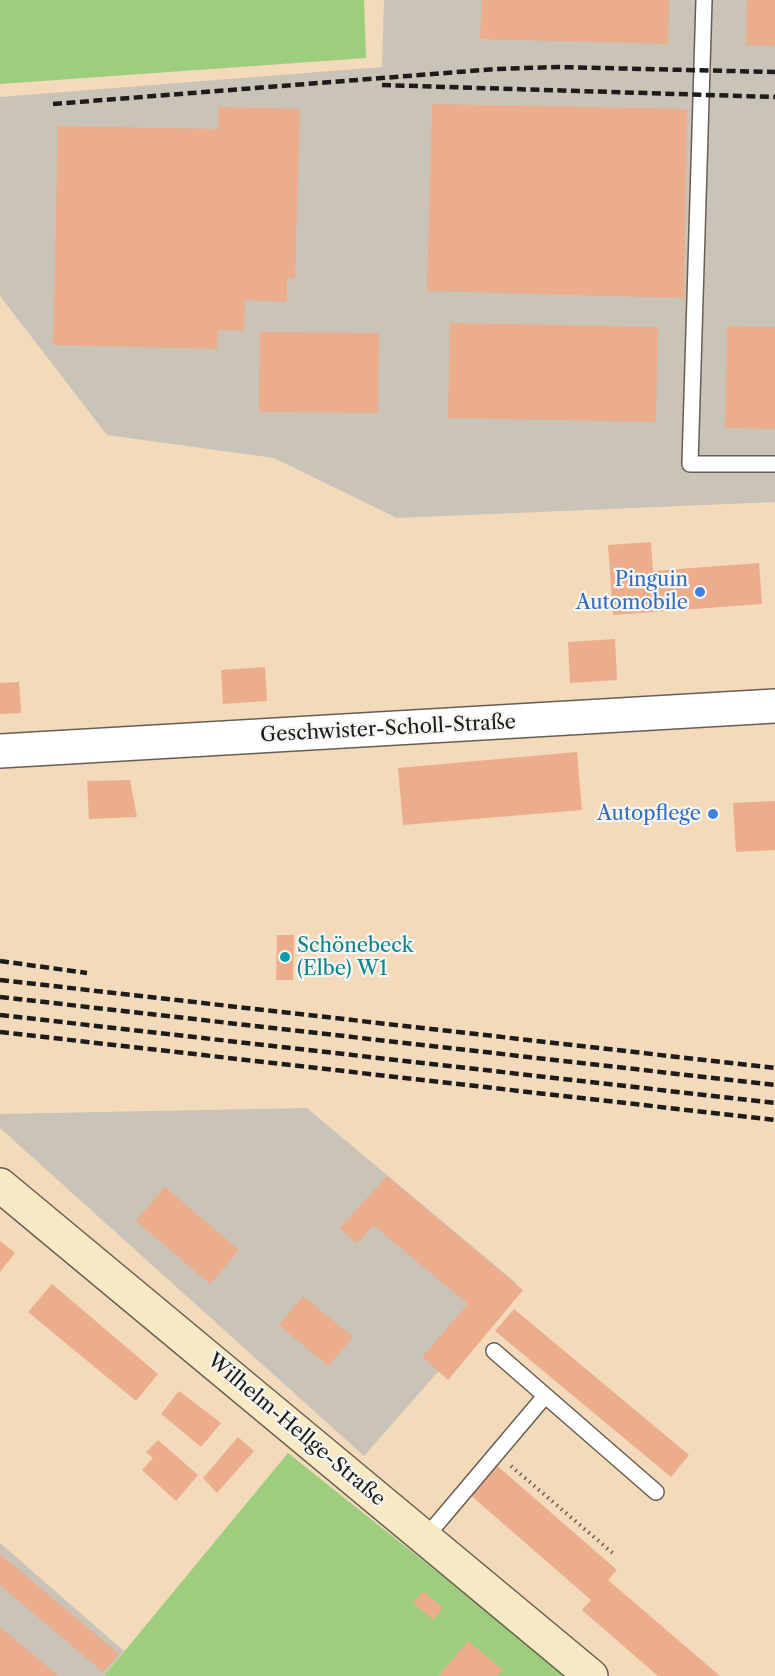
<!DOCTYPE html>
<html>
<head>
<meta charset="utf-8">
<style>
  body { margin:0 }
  canvas { display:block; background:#f3daba }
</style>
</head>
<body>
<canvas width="775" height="1676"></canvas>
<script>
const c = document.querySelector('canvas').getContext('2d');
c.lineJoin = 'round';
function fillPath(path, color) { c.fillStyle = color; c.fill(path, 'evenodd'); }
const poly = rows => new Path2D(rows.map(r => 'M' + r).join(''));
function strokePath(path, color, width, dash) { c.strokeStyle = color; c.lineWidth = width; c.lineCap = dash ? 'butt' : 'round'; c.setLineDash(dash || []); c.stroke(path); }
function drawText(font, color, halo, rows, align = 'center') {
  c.font = font + ' "Libre Caslon Text",serif'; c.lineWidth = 4.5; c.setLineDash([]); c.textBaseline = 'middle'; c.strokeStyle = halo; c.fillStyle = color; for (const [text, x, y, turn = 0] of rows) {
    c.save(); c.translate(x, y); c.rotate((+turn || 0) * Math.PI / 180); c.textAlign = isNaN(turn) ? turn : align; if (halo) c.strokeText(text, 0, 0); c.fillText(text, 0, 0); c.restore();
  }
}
const industrial = poly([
  [384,0,775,0,775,502,397,518,274,458,107,435,0,296,0,97,382,67],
  [307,1108,516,1283,364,1456,0,1128,0,1114],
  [0,1543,124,1651,104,1676,0,1676]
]);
const green = poly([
  [0,0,364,0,366,58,0,84],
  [288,1453,568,1676,104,1676]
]);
const building = poly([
  [482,0,669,0,668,44,480,39],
  [747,0,775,0,775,46,746,45],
  [432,104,687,109,684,298,427,291],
  [219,107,300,109,295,279,287,278,287,302,245,300,244,331,218,330,217,349,53,345,58,126,218,129],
  [450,323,658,327,656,422,448,418],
  [727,326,775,327,775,429,725,428],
  [260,332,379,333,378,413,259,412],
  [651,542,653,571,759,563,762,604,613,615,608,545],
  [615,639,617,680,570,683,568,642],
  [265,667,267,701,223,704,221,670],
  [19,682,21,713,0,714,0,683],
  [577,752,582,810,403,825,398,768],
  [130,780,137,817,89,819,87,781],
  [775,801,775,850,736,852,733,803],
  [277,935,294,935,293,980,276,980],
  [387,1176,523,1290,448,1380,422,1357,468,1304,373,1225,357,1244,340,1228],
  [165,1187,239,1250,210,1284,136,1221],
  [0,1241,15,1253,0,1272],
  [52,1284,158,1374,136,1401,28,1312],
  [303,1296,353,1337,328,1366,279,1325],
  [514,1309,689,1455,671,1477,495,1331],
  [179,1391,221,1423,201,1447,161,1414],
  [238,1437,254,1451,217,1493,203,1478],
  [158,1440,198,1475,176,1501,142,1470,153,1458,146,1452],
  [494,1463,617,1570,608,1580,720,1676,658,1676,582,1610,591,1600,468,1493],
  [0,1554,119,1654,103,1672,0,1585],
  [423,1591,443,1608,433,1620,413,1603],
  [0,1627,59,1676,0,1676],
  [468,1641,503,1670,497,1676,438,1676]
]);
const path = poly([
  [511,1466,615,1555]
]);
const service = poly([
  [704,0,690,464,775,464],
  [494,1351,656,1492],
  [425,1538,545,1396]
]);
const tertiary = poly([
  [0,751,775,706]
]);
const secondary = poly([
  [0,1185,591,1676]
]);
const rail = poly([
  [382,85,775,97],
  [53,104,496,69,558,67,775,72],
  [0,961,87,973],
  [0,980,775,1068],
  [0,997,775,1085],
  [0,1015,775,1103],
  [0,1032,775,1120]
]);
const markers = [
  [700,592,6,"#3f7fe0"],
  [713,814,6,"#3f7fe0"],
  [285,957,6,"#0f9aa8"]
];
const shopNames = [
  ["Pinguin",688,580],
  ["Automobile",688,603],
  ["Autopflege",701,814]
];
const streetNames = [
  ["Geschwister-Scholl-Straße",388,729,-3],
  ["Wilhelm-Hellge-Straße",296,1430,40]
];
const cultureNames = [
  ["Schönebeck",297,946],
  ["(Elbe) W1",297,969]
];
fillPath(industrial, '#cac3b8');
fillPath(green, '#9dce7d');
fillPath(building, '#ebad8c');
strokePath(service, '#675e53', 18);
strokePath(tertiary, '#675e53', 36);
strokePath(secondary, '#675e53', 36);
strokePath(path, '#675e53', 4, [1.5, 4.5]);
strokePath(service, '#fff', 15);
strokePath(tertiary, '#fff', 33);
strokePath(secondary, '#f7e9c3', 33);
strokePath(rail, '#1c1c1c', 4.5, [9, 4.5]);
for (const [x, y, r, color] of markers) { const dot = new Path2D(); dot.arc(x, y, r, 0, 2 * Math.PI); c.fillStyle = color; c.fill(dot); strokePath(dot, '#f6f6f2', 2); }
drawText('20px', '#366cbe', '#f6f6f2', shopNames, 'right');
drawText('20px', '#1c1c1c', '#f6f6f2', streetNames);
drawText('20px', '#0d838f', '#f6f6f2', cultureNames, 'left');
</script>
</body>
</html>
